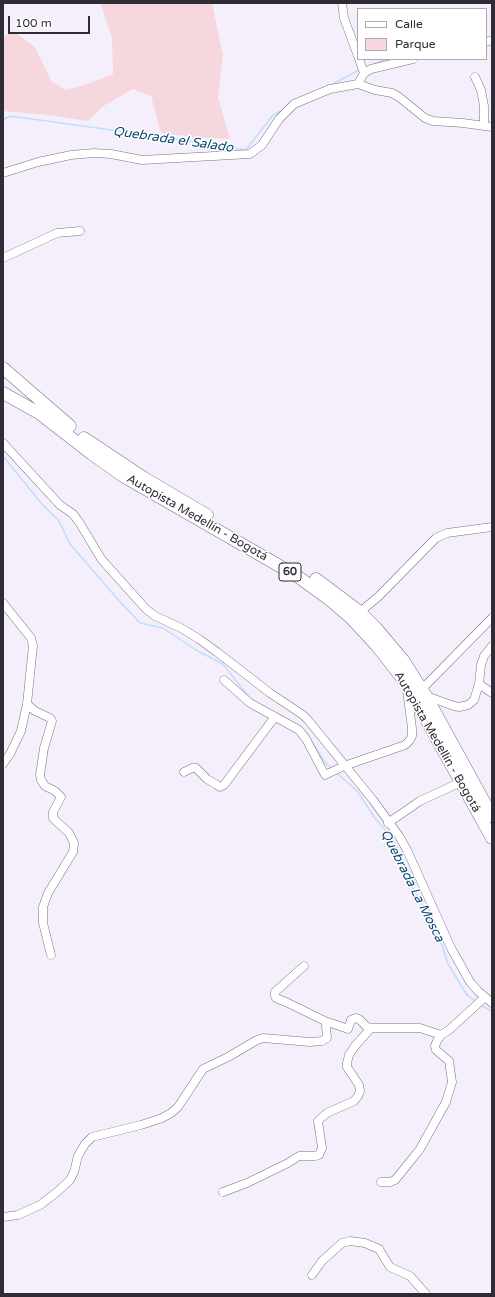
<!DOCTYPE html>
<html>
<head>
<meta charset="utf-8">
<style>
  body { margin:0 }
  #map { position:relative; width:495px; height:1297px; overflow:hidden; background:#f4effb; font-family:"Varela Round",sans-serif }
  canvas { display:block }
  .frame { position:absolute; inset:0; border:4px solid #302b36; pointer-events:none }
  .legend { position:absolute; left:357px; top:8px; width:130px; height:52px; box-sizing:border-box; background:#fff; border:1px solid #acaaaf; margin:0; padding:5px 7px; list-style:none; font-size:12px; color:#302b36 }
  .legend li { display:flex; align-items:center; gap:8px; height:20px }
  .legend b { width:20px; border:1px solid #acaaaf }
  .scale { position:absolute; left:8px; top:16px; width:82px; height:18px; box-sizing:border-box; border:2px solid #302b36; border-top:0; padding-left:5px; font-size:12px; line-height:14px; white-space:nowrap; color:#302b36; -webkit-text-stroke:3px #fff; paint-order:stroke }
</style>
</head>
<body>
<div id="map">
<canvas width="495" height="1297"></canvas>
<div class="frame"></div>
<ul class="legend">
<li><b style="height:5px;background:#fff"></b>Calle</li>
<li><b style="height:11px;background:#f7d7de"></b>Parque</li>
</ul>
<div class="scale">100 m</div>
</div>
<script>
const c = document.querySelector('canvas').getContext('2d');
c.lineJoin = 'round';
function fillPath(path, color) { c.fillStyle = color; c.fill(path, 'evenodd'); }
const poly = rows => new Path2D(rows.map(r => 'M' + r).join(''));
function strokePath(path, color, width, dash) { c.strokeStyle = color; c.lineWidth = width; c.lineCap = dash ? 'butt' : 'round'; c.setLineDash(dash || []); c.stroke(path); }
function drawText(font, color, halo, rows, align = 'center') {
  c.font = font + ' "Varela Round",sans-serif'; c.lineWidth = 3; c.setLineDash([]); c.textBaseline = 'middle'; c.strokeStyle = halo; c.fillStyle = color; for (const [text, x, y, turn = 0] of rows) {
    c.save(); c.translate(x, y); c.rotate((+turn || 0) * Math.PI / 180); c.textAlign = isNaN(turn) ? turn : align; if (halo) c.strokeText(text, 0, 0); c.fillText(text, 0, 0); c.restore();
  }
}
const green = poly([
  [99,3,212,3,223,55,218,97,230,139,193,137,161,133,151,96,133,89,105,105,88,121,48,115,3,111,3,37,13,31,35,47,52,82,66,90,88,84,113,74,112,38,102,8]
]);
const stream = poly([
  [372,65,386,59],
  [329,86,359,70],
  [3,120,10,116,177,139,246,150,273,115,284,109],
  [3,456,41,503,59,521,70,544,122,604,140,623,163,628,196,650,223,664,249,697],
  [304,731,306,732,324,761,331,768],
  [337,773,358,792,374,817,392,838,408,870,413,888,442,945,448,964,467,995,475,1001],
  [480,1005,492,1011]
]);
const minor = poly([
  [342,3,344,18,358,56],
  [486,42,492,40],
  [359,59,364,73],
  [475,77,481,90,484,106,484,126],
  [358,84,364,73,371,69,413,59],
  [3,173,38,162,71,155,94,153,111,154,142,160,250,154,262,145,279,119,294,104,330,89,358,84,375,90,392,93,399,97,425,118,433,121,463,123,492,127],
  [3,258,57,233,80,231],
  [3,443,60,505,73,514,79,522,102,560,146,609,155,616,181,628,199,639,217,652,270,693,303,715,308,720,373,800,399,836,407,850,451,948,470,982,478,991,492,1003],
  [3,603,31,638,33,646,27,704,21,731,10,754,3,764],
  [360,612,379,596,436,538,447,533,492,527],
  [224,680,250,703,299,730,306,739,325,775,344,766,405,745,410,740,412,736,412,728,407,690],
  [479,684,492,693],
  [422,689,492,618],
  [426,696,454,706,459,707,468,705,474,700,479,684,481,665,484,656,492,646],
  [27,704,35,711,50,718,52,721,44,748,40,775,41,780,45,786,55,791,61,797,53,812,53,818,69,833,74,843,73,852,48,893,43,907,43,923,51,955],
  [184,772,192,768,196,768,207,779,217,785,220,787,224,785,274,718],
  [388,823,420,801,461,782],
  [304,966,275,992,275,996,276,998,288,1003,327,1022],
  [381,1182,390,1182,395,1180,400,1174,420,1149,446,1102,452,1082,449,1061,436,1050,435,1046,437,1041,441,1035],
  [223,1192,247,1183,288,1163,299,1156,315,1156,319,1155,322,1148,318,1121,327,1113,354,1101,358,1096,360,1091,359,1085,347,1067,347,1063,349,1055,355,1046,371,1028],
  [3,1217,18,1215,40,1205,57,1192,70,1180,74,1172,78,1156,85,1144,92,1137,141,1125,162,1118,171,1113,178,1107,203,1069,228,1057,257,1040,263,1038,310,1042,322,1041,327,1038,326,1026,328,1022,348,1029,351,1020,356,1018,359,1019,367,1027,371,1028,420,1028,441,1035,449,1030,485,997],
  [312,1275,322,1261,342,1243,350,1241,365,1243,379,1249,390,1267,410,1276,426,1294]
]);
const highway = poly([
  [3,368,70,426],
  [3,393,39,413,92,454,123,476,297,576,330,600,351,618,377,646,406,683,492,838],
  [84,438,144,478,207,515],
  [316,579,360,612,376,628,403,660,426,696,492,816]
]);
const shields = [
  [290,572,22]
];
const shieldNames = [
  ["60",290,572]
];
const streetNames = [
  ["Autopista Medellín - Bogotá",197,518,30],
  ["Autopista Medellín - Bogotá",437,742,60]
];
const waterNames = [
  ["Quebrada el Salado",173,140,8],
  ["Quebrada La Mosca",412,886,63]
];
fillPath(green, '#f7d7de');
strokePath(stream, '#bddefd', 1.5);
strokePath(minor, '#7a6e89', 9);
strokePath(highway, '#7a6e89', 13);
strokePath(minor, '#fff', 8);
strokePath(highway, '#fff', 12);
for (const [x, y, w] of shields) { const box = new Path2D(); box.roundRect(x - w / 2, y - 9, w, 18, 3); c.fillStyle = '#fff'; c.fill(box); strokePath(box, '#302b36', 1); }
drawText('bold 11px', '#302b36', null, shieldNames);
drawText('12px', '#302b36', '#fff', streetNames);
drawText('italic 13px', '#0d4a78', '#fff', waterNames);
</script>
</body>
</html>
